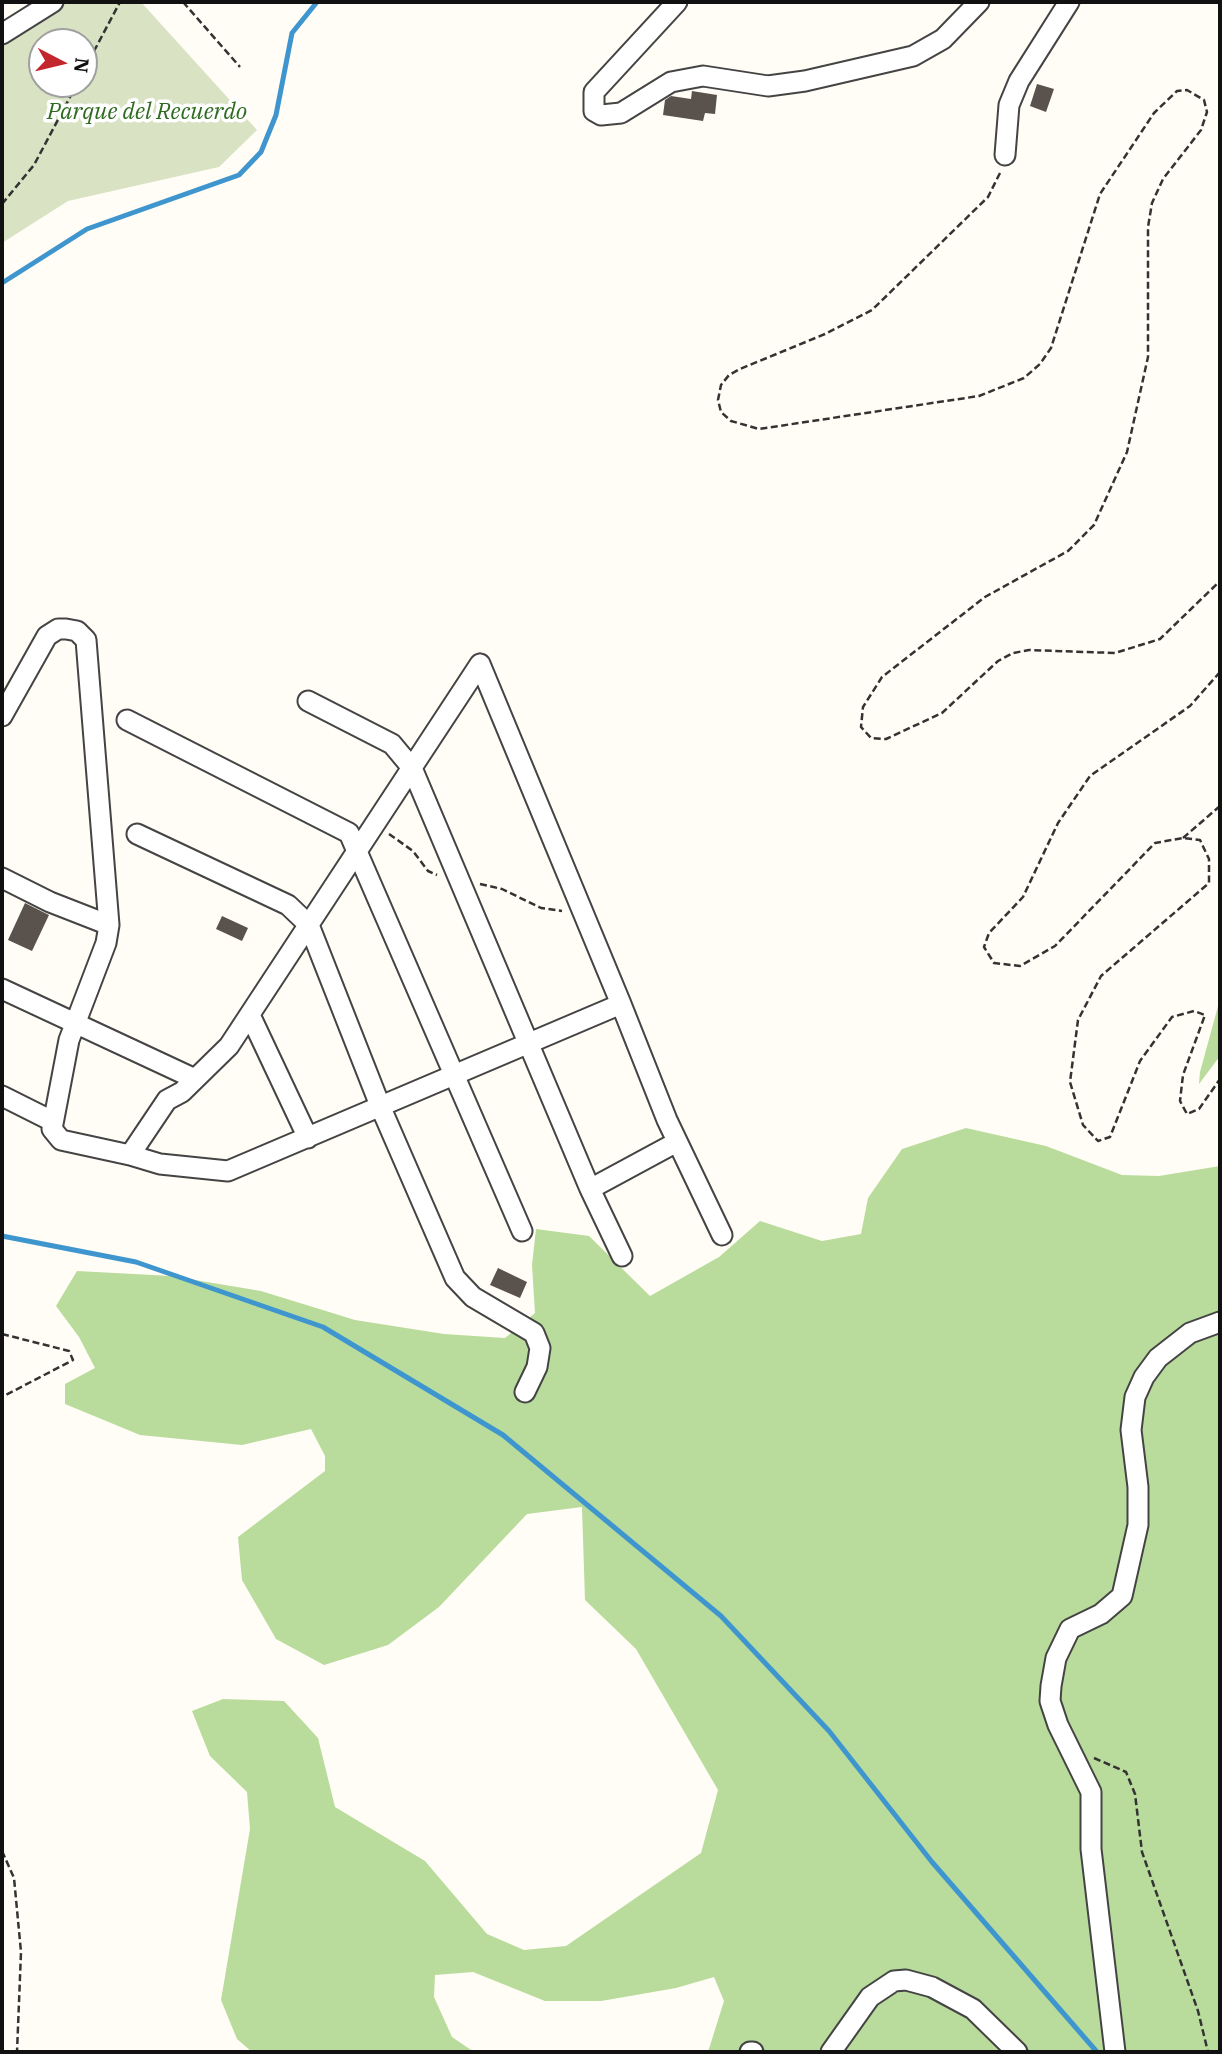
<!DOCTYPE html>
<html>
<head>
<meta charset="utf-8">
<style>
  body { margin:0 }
  #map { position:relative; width:1222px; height:2054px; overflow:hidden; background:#fffdf5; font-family:"IBM Plex Serif",serif }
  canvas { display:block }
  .frame { position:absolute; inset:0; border:4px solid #111; pointer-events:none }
  .north { position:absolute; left:28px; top:28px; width:70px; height:70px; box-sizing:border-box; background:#fff; border:2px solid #a0a0a0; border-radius:50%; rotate:97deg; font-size:19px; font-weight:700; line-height:28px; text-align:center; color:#111 }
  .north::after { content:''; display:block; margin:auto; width:24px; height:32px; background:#c4262e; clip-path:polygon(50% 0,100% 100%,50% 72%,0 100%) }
</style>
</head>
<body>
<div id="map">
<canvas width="1222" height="2054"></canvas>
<div class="frame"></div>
<div class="north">N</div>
</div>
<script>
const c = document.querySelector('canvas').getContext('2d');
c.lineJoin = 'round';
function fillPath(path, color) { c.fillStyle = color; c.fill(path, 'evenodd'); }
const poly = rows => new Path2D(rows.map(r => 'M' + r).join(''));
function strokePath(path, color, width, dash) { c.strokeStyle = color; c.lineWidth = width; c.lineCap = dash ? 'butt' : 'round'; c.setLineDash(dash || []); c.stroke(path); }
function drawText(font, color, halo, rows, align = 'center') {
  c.font = font + ' "IBM Plex Serif",serif'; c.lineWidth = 7; c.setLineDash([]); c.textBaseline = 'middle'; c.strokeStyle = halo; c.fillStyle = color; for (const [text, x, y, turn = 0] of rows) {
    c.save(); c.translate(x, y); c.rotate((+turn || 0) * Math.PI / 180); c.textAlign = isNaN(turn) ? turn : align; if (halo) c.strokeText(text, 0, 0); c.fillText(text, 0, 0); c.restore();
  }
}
const forest = poly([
  [1220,999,1220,1056,1199,1084,1200,1072],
  [966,1128,1046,1146,1122,1175,1159,1176,1220,1166,1220,2052,708,2052,724,2001,714,1977,676,1988,601,2001,545,2001,473,1972,435,1975,434,1997,452,2037,474,2052,252,2052,237,2039,221,2000,250,1829,247,1792,210,1756,192,1711,223,1699,284,1701,318,1738,335,1807,425,1861,487,1934,524,1950,566,1946,701,1853,718,1790,636,1649,585,1600,582,1507,527,1514,439,1607,388,1645,324,1665,276,1639,242,1580,238,1537,325,1471,325,1456,311,1429,242,1445,140,1435,65,1404,65,1384,95,1368,79,1337,56,1306,77,1271,171,1276,261,1291,355,1320,444,1334,505,1338,535,1313,532,1265,536,1229,589,1236,650,1296,719,1257,760,1221,822,1241,861,1234,868,1198,902,1149]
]);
const cemetery = poly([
  [64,2,141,2,257,130,219,167,68,201,2,243,2,46],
  [42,42,84,42,84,84,42,84]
]);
const stream = poly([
  [2,283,87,229,239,175,261,152,276,115,292,33,317,2],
  [2,1236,136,1262,323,1327,503,1435,721,1616,829,1731,932,1862,1097,2052]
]);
const building = poly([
  [1037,84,1054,89,1046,112,1030,106],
  [692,91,717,95,715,114,705,113,703,121,663,115,665,100,671,96,691,99],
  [25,903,49,915,32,951,8,940],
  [222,916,248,928,242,941,216,929],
  [498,1268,527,1282,520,1298,490,1285]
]);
const path = poly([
  [183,2,240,67],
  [84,70,120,2],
  [1000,173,988,197,872,310,825,334,740,369,729,375,721,385,718,400,721,412,731,421,759,429,979,396,1024,378,1040,364,1051,348,1100,194,1154,113,1177,91,1187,90,1204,100,1207,112,1201,130,1163,179,1152,203,1148,227,1148,357,1127,452,1094,525,1068,551,985,597,882,677,863,707,861,727,871,738,886,739,942,713,998,661,1013,653,1029,650,1115,653,1160,639,1220,581],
  [2,204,34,165,77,84],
  [1220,672,1190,706,1090,776,1058,823,1023,897,989,933,984,947,994,963,1020,966,1055,946,1155,843,1183,838,1200,840,1209,859,1209,883,1101,976,1078,1020,1070,1082,1083,1125,1098,1141,1110,1137,1140,1061,1172,1017,1194,1011,1205,1015,1183,1075,1180,1101,1187,1114,1199,1109,1220,1079],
  [389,834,413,851,428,871,437,875],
  [1183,838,1220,806],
  [480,884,502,889,541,908,562,911],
  [2,1334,69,1351,73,1360,2,1397],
  [1094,1758,1126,1772,1135,1794,1142,1852,1198,2011,1208,2052],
  [2,1851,14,1878,21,1952,17,2052]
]);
const minor = poly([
  [677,2,594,92,594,111,601,115,621,113,671,82,703,76,768,86,805,81,913,56,943,39,979,2],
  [2,34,53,2],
  [1005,155,1009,105,1019,81,1069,2],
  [480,664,621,1004],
  [308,701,392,744,412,768,590,1189,677,1142],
  [2,716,47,636,58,629,66,629,77,631,86,640,109,925,106,943,69,1040,52,1129,61,1140,130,1155,167,1100,182,1092,229,1046,480,664],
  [127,720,349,833,522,1231],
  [137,834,288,905,309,925,381,1108,455,1278,473,1297,534,1333,540,1348,537,1367,525,1392],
  [2,878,50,902,109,925],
  [2,989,195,1079],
  [250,1015,308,1138],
  [2,1096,52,1121],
  [130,1155,160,1164,228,1171,621,1004,667,1120,722,1235],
  [590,1189,622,1256],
  [750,2052,753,2052],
  [831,2052,870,1997,894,1981,906,1980,932,1987,973,2009,1017,2052],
  [1115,2052,1091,1849,1091,1792,1058,1725,1050,1701,1051,1686,1056,1658,1070,1629,1101,1614,1122,1596,1138,1525,1138,1487,1131,1430,1135,1397,1144,1377,1158,1358,1190,1333,1220,1322]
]);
const parkNames = [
  ["Parque del Recuerdo",147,112]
];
fillPath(forest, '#b9dc9c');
fillPath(cemetery, '#d9e3c4');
strokePath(stream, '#3f96cf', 5);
fillPath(building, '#5a524d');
strokePath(minor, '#444', 23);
strokePath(path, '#333', 2.5, [7, 3.5]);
strokePath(minor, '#fff', 19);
drawText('italic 23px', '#2f6b1f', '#fff', parkNames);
</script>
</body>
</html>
